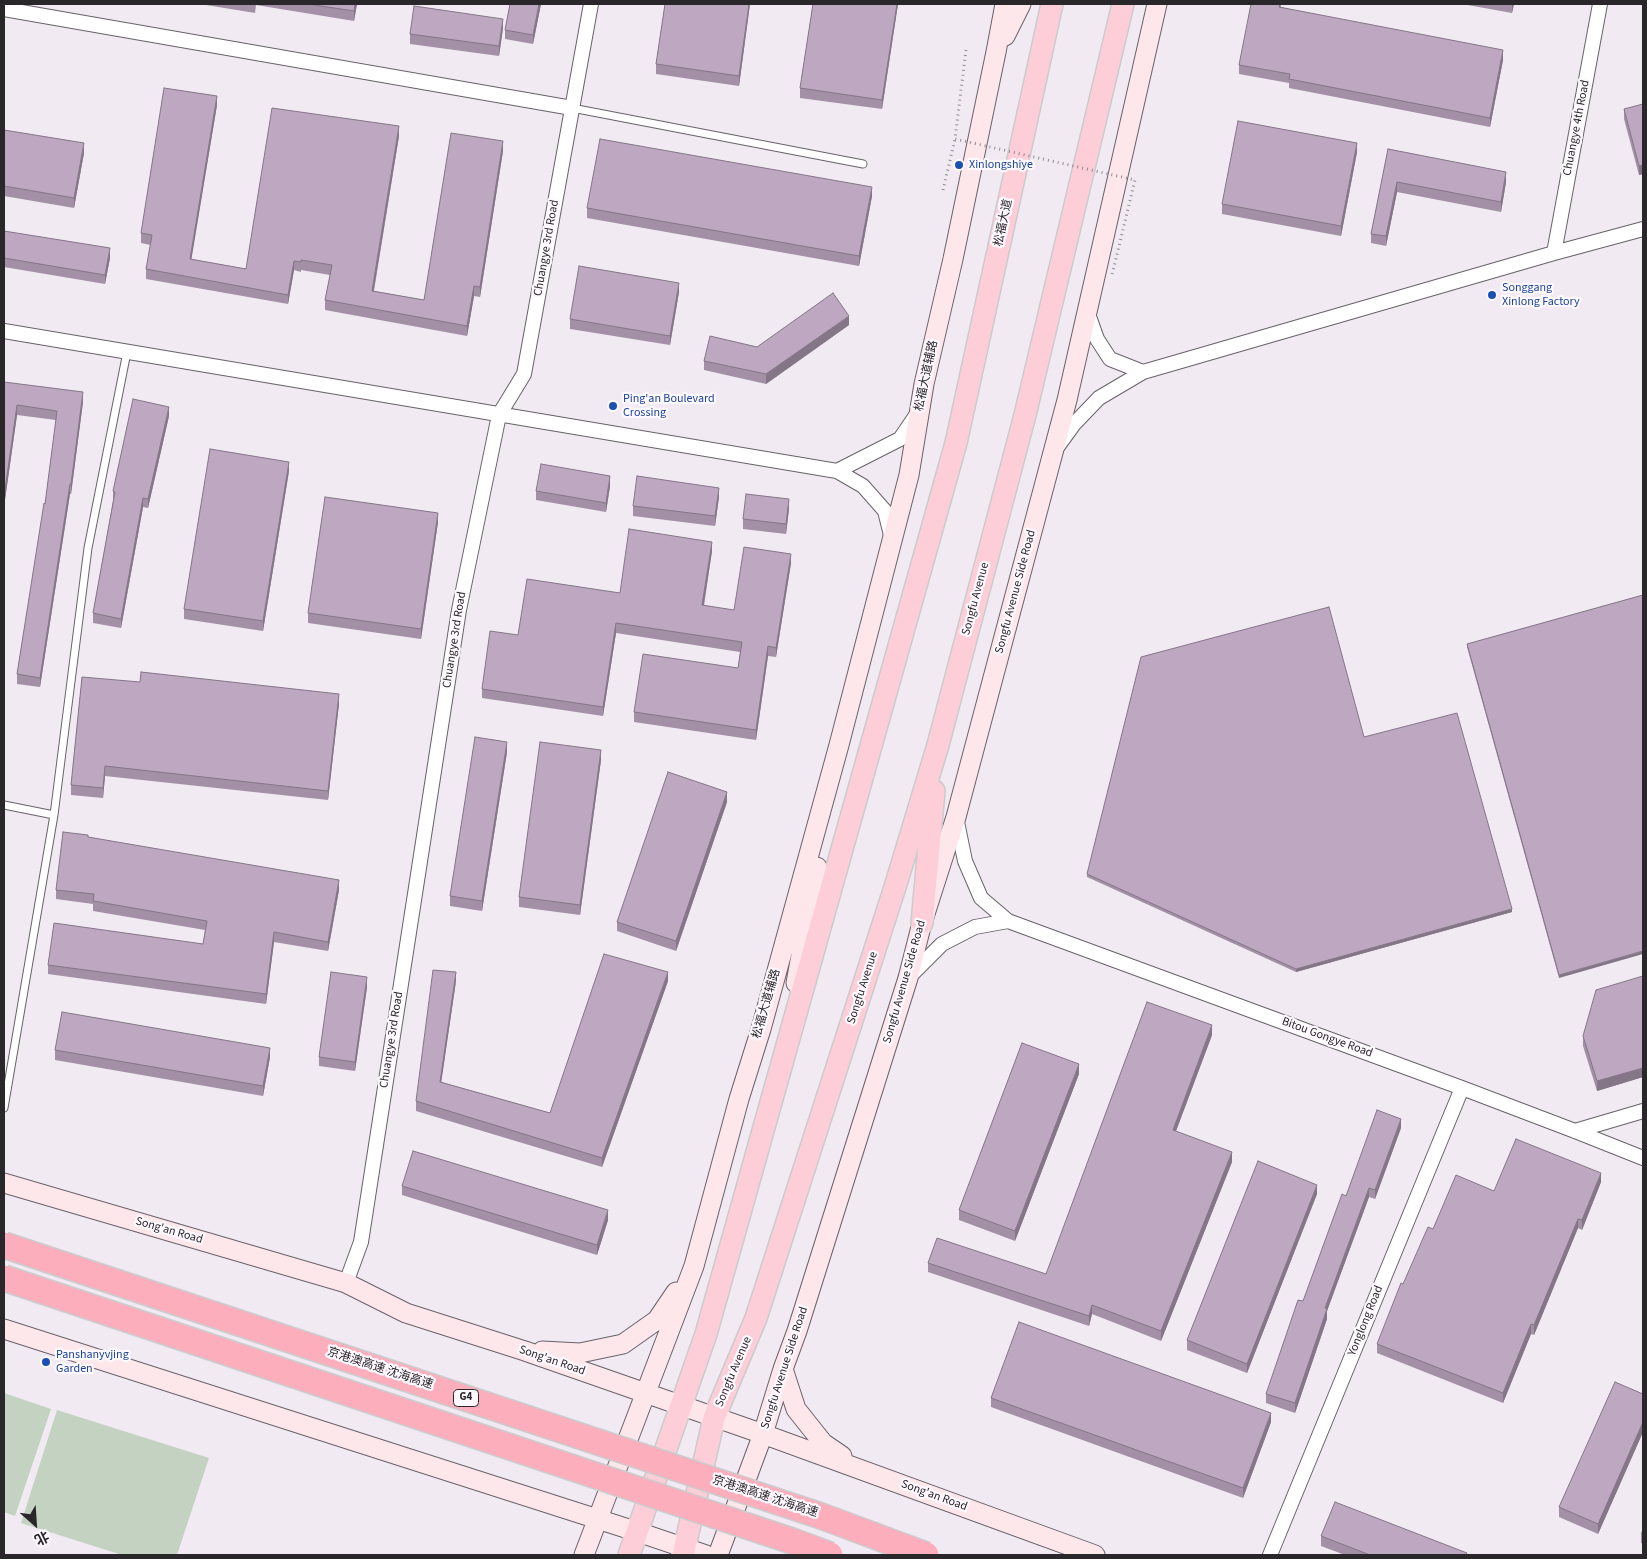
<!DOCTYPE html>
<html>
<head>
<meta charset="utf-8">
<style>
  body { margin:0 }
  #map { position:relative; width:1647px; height:1559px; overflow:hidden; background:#f1eaf3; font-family:"Source Sans 3","Noto Sans SC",sans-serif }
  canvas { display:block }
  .frame { position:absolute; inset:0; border:5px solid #2a272a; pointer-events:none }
  .north { position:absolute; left:10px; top:1499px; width:50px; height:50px; -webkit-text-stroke:4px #fef8ff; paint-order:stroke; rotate:154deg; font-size:14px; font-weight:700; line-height:20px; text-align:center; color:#2a272a }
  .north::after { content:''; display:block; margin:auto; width:18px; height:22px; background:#2a272a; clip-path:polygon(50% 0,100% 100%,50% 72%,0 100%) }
</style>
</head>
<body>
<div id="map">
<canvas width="1647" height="1559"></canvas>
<div class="frame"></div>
<div class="north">北</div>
</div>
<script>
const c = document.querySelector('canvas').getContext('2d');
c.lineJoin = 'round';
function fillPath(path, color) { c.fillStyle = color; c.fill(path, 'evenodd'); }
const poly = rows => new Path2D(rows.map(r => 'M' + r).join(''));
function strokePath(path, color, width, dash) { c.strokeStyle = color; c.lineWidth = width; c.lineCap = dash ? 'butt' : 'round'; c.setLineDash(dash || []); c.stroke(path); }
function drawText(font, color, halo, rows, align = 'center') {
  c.font = font + ' "Source Sans 3","Noto Sans SC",sans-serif'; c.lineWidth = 4.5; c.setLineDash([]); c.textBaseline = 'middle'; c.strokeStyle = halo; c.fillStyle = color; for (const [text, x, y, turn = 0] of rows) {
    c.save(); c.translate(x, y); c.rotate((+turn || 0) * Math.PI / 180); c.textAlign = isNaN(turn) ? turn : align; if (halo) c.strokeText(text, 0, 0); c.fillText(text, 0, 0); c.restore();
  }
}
const green = poly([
  [4,1393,51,1409,15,1516,4,1512],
  [57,1410,209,1458,177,1555,122,1555,21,1523]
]);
const path = poly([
  [943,190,955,139]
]);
const service = poly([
  [572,108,863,164],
  [4,805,54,815],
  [4,1108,54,815,88,548,127,352]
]);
const minor = poly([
  [4,9,572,108],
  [1554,253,1600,4],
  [1087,311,1097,339,1110,359,1143,372],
  [4,331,837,471,863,486,885,511,892,539],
  [1058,446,1074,424,1099,398,1143,372,1554,253,1643,229],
  [837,471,900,439,917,414],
  [1008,921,1462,1088,1575,1131,1643,1158],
  [909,977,942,944,975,927,1008,921,981,898,965,861,956,817],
  [1575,1131,1643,1111],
  [346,1283,361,1242,459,610,499,415,524,374,591,4],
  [1270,1555,1462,1088]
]);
const secondary = poly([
  [1005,36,1021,4],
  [796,983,817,867],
  [4,1183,346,1283,406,1313,525,1351,763,1434,1095,1555],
  [4,1329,638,1532,706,1555],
  [542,1351,580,1353,623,1344,657,1320,676,1292],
  [783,1369,796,1409,823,1443,842,1456],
  [584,1555,694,1266,739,1099,761,1029,839,745,909,475,924,384,953,259,996,52,1005,4],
  [718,1555,763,1434,783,1369,797,1331,908,978,922,923,956,817,1067,400,1157,4]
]);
const primary = poly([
  [922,923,934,791],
  [629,1555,706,1334,956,443,1052,4],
  [683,1555,714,1418,756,1318,896,884,938,745,1025,415,1123,4]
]);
const pathBridge = poly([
  [966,50,955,139,1135,180,1112,275]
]);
const motorwayBridge = poly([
  [4,1245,821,1516,926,1555],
  [4,1278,795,1542,830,1555]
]);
const wall = poly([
  [200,4,357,4,354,21,256,5,255,13],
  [510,4,541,4,533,44,505,39,505,30],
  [665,4,750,4,739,86,656,74,656,64],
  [813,4,898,4,882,109,800,98,800,88],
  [1281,4,1281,7,1503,60,1490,127,1289,88,1289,83,1239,74,1239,65],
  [1462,4,1514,4,1512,13],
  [503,28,499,56,410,44,410,34],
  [1643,104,1643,174,1639,175,1624,119,1624,109],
  [217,105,191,259,246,269,399,136,374,291,424,300,503,151,480,297,474,296,467,336,325,310,325,300,330,275,301,270,301,272,294,270,288,304,146,279,146,269,151,245,141,243,141,233],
  [4,130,84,153,74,208,4,196],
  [1388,149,1506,182,1501,212,1397,192,1386,246,1371,243,1371,234],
  [1357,152,1341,236,1222,214,1222,204],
  [872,196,859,266,587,218,587,208],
  [4,231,110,258,105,284,4,267],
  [679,292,670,345,570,329,570,319],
  [849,325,766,384,704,370,704,361,757,347],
  [4,382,83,402,71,494,70,494,40,687,17,684,17,674,45,504,56,420,17,415,4,506],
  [169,416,148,508,143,507,121,628,93,623,93,613,113,501,113,491],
  [289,471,263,631,184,619,184,609],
  [610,486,606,512,536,500,536,491],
  [719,497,715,526,633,516,633,506],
  [789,509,786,534,743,529,743,519],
  [438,522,421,639,308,623,308,613],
  [712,551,704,606,734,610,791,563,776,657,768,656,756,740,634,722,634,712,738,668,740,652,616,633,603,716,482,698,482,689,518,635,620,593],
  [1643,595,1559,978,1467,647,1467,644],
  [82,677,339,704,328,800,105,776,103,798,71,795,71,785],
  [1364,737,1512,912,1296,972,1087,877,1087,874],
  [507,752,482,911,450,906,450,896],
  [601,760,580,915,519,907,519,897],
  [727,802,676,951,617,931,617,922],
  [88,837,339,890,328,951,274,942,266,1004,48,974,48,965,203,944,205,930,93,911,93,904,56,899,56,890],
  [1643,976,1643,1077,1597,1091,1583,1046,1583,1036],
  [456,981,441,1082,550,1113,668,981,602,1167,416,1111,416,1101],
  [367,987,355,1071,319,1066,319,1057],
  [1212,1035,1176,1131,1232,1162,1161,1341,1092,1314,1089,1326,928,1272,928,1263,1046,1274],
  [55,1050,270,1057,263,1096,55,1060],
  [1079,1074,1015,1241,959,1220,959,1210],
  [1401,1128,1375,1199,1369,1197,1327,1311,1327,1319,1295,1413,1266,1403,1266,1394,1346,1196],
  [1601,1182,1582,1230,1578,1228,1534,1335,1531,1334,1503,1403,1377,1353,1377,1344,1403,1284,1433,1229,1494,1191],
  [402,1186,608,1220,597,1255,402,1195],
  [1317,1194,1247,1373,1187,1350,1187,1340],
  [1643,1394,1643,1432,1598,1534,1559,1517,1559,1507],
  [991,1398,1271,1422,1243,1498,991,1407],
  [1643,1528,1643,1544,1641,1543,1641,1533],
  [1321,1536,1467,1555,1345,1555,1321,1546]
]);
const shadedWall = poly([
  [355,4,357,4,354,21,354,11],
  [539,4,541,4,533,44,533,35],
  [749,4,750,4,739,86,739,76],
  [897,4,898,4,882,109,882,100],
  [1512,4,1514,4,1512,13],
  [503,19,503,28,499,56,499,46],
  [1503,50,1503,60,1490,127,1490,118],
  [217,96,217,105,190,268,190,259],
  [399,126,399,136,372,300,372,291],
  [503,141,503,151,480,297,480,287],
  [84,143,84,153,74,208,74,198],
  [1357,143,1357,152,1341,236,1341,226],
  [1643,165,1643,174,1639,175,1639,166],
  [1506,172,1506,182,1501,212,1501,202],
  [1397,182,1397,192,1386,246,1386,236],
  [872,187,872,196,859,266,859,256],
  [110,248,110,258,105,284,105,275],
  [294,261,294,270,288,304,288,295],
  [679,283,679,292,670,345,670,336],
  [474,286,474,296,467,336,467,326],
  [849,316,849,325,766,384,766,374],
  [83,392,83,402,71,494,71,484],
  [17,405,17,415,4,507,4,497],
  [169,407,169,416,148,508,148,499],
  [289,462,289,471,263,631,263,621],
  [610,476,610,486,606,512,606,503],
  [70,484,70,494,40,687,40,678],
  [719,488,719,497,715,526,715,516],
  [143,498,143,507,121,628,121,619],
  [789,499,789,509,786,534,786,524],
  [438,513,438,522,421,639,421,629],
  [712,542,712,551,702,615,702,605],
  [791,554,791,563,776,657,776,648],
  [616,623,616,633,603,716,603,707],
  [768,646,768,656,756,740,756,730],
  [339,694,339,704,328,800,328,791],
  [507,742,507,752,482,911,482,901],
  [601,750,601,760,580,915,580,905],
  [105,766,105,776,103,798,103,788],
  [727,792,727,802,676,951,676,941],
  [339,880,339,890,328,951,328,942],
  [1512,909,1512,912,1296,972,1296,969],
  [274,932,274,942,266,1004,266,994],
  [1643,951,1643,954,1559,978,1559,975],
  [456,972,456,981,440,1091,440,1082],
  [668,972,668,981,602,1167,602,1158],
  [367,977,367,987,355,1071,355,1062],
  [1212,1025,1212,1035,1173,1139,1173,1130],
  [270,1048,270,1057,263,1096,263,1086],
  [1079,1064,1079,1074,1015,1241,1015,1231],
  [1643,1068,1643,1077,1597,1091,1597,1081],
  [1401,1119,1401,1128,1375,1199,1375,1190],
  [1232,1152,1232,1162,1161,1341,1161,1331],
  [1601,1173,1601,1182,1582,1230,1582,1220],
  [1317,1185,1317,1194,1247,1373,1247,1364],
  [1369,1188,1369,1197,1327,1311,1327,1319,1295,1413,1295,1403,1325,1308],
  [608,1210,608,1220,597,1255,597,1245],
  [1578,1219,1578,1228,1534,1335,1534,1325],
  [1092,1305,1092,1314,1089,1326,1089,1316],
  [1531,1324,1531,1334,1503,1403,1503,1393],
  [1271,1413,1271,1422,1243,1498,1243,1488],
  [1643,1422,1643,1432,1598,1534,1598,1524]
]);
const building = poly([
  [308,4,355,4,354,11,308,4],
  [510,4,539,4,533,35,505,30,510,4],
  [665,4,749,4,739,76,656,64,665,4],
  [813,4,897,4,882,100,800,88,813,4],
  [1251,4,1280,4,1279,7,1503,50,1490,118,1289,79,1290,74,1239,65,1251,4],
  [414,6,503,19,499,46,410,34,414,6],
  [164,88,217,96,190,259,246,269,272,108,399,126,372,291,424,300,451,133,503,141,480,287,474,286,467,326,325,300,332,265,301,260,301,262,294,261,288,295,146,269,152,235,141,233,164,88],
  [1643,104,1643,165,1639,166,1624,109,1643,104],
  [1238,121,1357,143,1341,226,1222,204,1238,121],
  [4,130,84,143,74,198,4,186,4,130],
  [600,139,872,187,859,256,587,208,600,139],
  [1388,149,1506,172,1501,202,1397,182,1386,236,1371,234,1388,149],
  [4,231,110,248,105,275,4,258,4,231],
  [579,266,679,283,670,336,570,319,579,266],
  [833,293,849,316,766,374,704,361,710,336,757,347,833,293],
  [4,382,83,392,71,484,70,484,40,678,17,674,44,503,45,504,57,411,17,405,4,497,4,382],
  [133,399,169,407,148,499,143,498,121,619,93,613,115,492,113,491,133,399],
  [210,449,289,462,263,621,184,609,210,449],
  [541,464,610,476,606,503,536,491,541,464],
  [637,476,719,488,715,516,633,506,637,476],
  [746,494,789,499,786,524,743,519,746,494],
  [325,497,438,513,421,629,308,613,325,497],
  [629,529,712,542,702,605,734,610,744,547,791,554,776,648,768,646,756,730,634,712,643,654,738,668,742,642,616,623,603,707,482,689,490,631,518,635,527,579,620,593,629,529],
  [1643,595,1643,951,1559,975,1467,644,1643,595],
  [1329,607,1364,737,1457,713,1512,909,1296,969,1087,874,1141,657,1329,607],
  [141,672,339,694,328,791,105,766,103,788,71,785,82,677,140,682,141,672],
  [475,737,507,742,482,901,450,896,475,737],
  [540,742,601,750,580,905,519,897,540,742],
  [668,772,727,792,676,941,617,922,668,772],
  [63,832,88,835,88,837,339,880,328,942,274,932,266,994,48,965,54,923,203,944,207,921,93,901,94,894,56,890,63,832],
  [604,954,668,972,602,1158,416,1101,433,970,456,972,440,1082,550,1113,604,954],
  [331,972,367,977,355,1062,319,1057,331,972],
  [1643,976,1643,1068,1597,1081,1583,1036,1596,990,1643,976],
  [1147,1002,1212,1025,1173,1130,1232,1152,1161,1331,1092,1305,1089,1316,928,1263,937,1238,1046,1274,1147,1002],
  [62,1012,270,1048,263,1086,55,1050,62,1012],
  [1022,1043,1079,1064,1015,1231,959,1210,1022,1043],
  [1377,1110,1401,1119,1375,1190,1369,1188,1325,1308,1327,1309,1295,1403,1266,1394,1298,1300,1303,1301,1342,1194,1346,1196,1377,1110],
  [1516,1139,1601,1173,1582,1220,1578,1219,1534,1325,1531,1324,1503,1393,1377,1344,1401,1283,1403,1284,1428,1227,1433,1229,1456,1175,1494,1191,1516,1139],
  [413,1151,608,1210,597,1245,402,1186,413,1151],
  [1258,1161,1317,1185,1247,1364,1187,1340,1258,1161],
  [1019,1322,1271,1413,1243,1488,991,1398,1019,1322],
  [1615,1382,1643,1394,1643,1422,1598,1524,1559,1507,1615,1382],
  [1335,1502,1467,1553,1466,1555,1370,1555,1321,1536,1335,1502]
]);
const markers = [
  [959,165,5,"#1a4fb4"],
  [1492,295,5,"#1a4fb4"],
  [613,406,5,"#1a4fb4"],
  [46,1362,5,"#1a4fb4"]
];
const shields = [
  [466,1398,25]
];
const shieldNames = [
  ["G4",466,1398]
];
const streetNames = [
  ["Chuangye 4th Road",1577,128,-79],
  ["松福大道",1004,223,-78],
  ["Chuangye 3rd Road",547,248,-80],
  ["松福大道辅路",927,376,-78],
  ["Songfu Avenue Side Road",1016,592,-75],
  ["Songfu Avenue",976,599,-75],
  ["Chuangye 3rd Road",455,640,-81],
  ["Songfu Avenue Side Road",905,982,-74],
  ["Songfu Avenue",863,988,-72],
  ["松福大道辅路",767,1004,-74],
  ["Bitou Gongye Road",1327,1038,20],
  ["Chuangye 3rd Road",392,1040,-81],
  ["Song'an Road",169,1231,16],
  ["Yonglong Road",1366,1321,-68],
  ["Song'an Road",552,1361,19],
  ["Songfu Avenue Side Road",785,1368,-72],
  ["京港澳高速 沈海高速",380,1369,18],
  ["Songfu Avenue",734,1372,-67],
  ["Song'an Road",934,1496,20],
  ["京港澳高速 沈海高速",765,1497,18]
];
const transitNames = [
  ["Xinlongshiye",969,165],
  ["Songgang",1502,288],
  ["Xinlong Factory",1502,302],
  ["Ping'an Boulevard",623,399],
  ["Crossing",623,413],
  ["Panshanyvjing",56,1355],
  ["Garden",56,1369]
];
fillPath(green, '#c3d2c1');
strokePath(service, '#69626a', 9);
strokePath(minor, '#69626a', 16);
strokePath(secondary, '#69626a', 21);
strokePath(primary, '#cccbcc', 24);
strokePath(path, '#908b92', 3, [1, 4]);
strokePath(service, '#fff', 7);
strokePath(minor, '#fff', 14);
strokePath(secondary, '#fee7eb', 19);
strokePath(primary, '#fdced7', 21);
strokePath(motorwayBridge, '#cccbcc', 28, []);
strokePath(pathBridge, '#908b92', 3, [1, 4]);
strokePath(motorwayBridge, '#fcaebd', 25);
fillPath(wall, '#a390a6');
fillPath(shadedWall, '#847587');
fillPath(building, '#bda7c1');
strokePath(building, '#847587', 1);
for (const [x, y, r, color] of markers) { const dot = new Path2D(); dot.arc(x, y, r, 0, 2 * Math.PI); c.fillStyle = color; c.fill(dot); strokePath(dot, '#fef8ff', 2); }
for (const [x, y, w] of shields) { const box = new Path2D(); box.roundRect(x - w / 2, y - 8.5, w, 17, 4); c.fillStyle = '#fef8ff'; c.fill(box); strokePath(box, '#2a272a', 1); }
drawText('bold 11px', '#2a272a', null, shieldNames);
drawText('12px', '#2a272a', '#fef8ff', streetNames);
drawText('12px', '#164399', '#fef8ff', transitNames, 'left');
</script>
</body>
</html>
